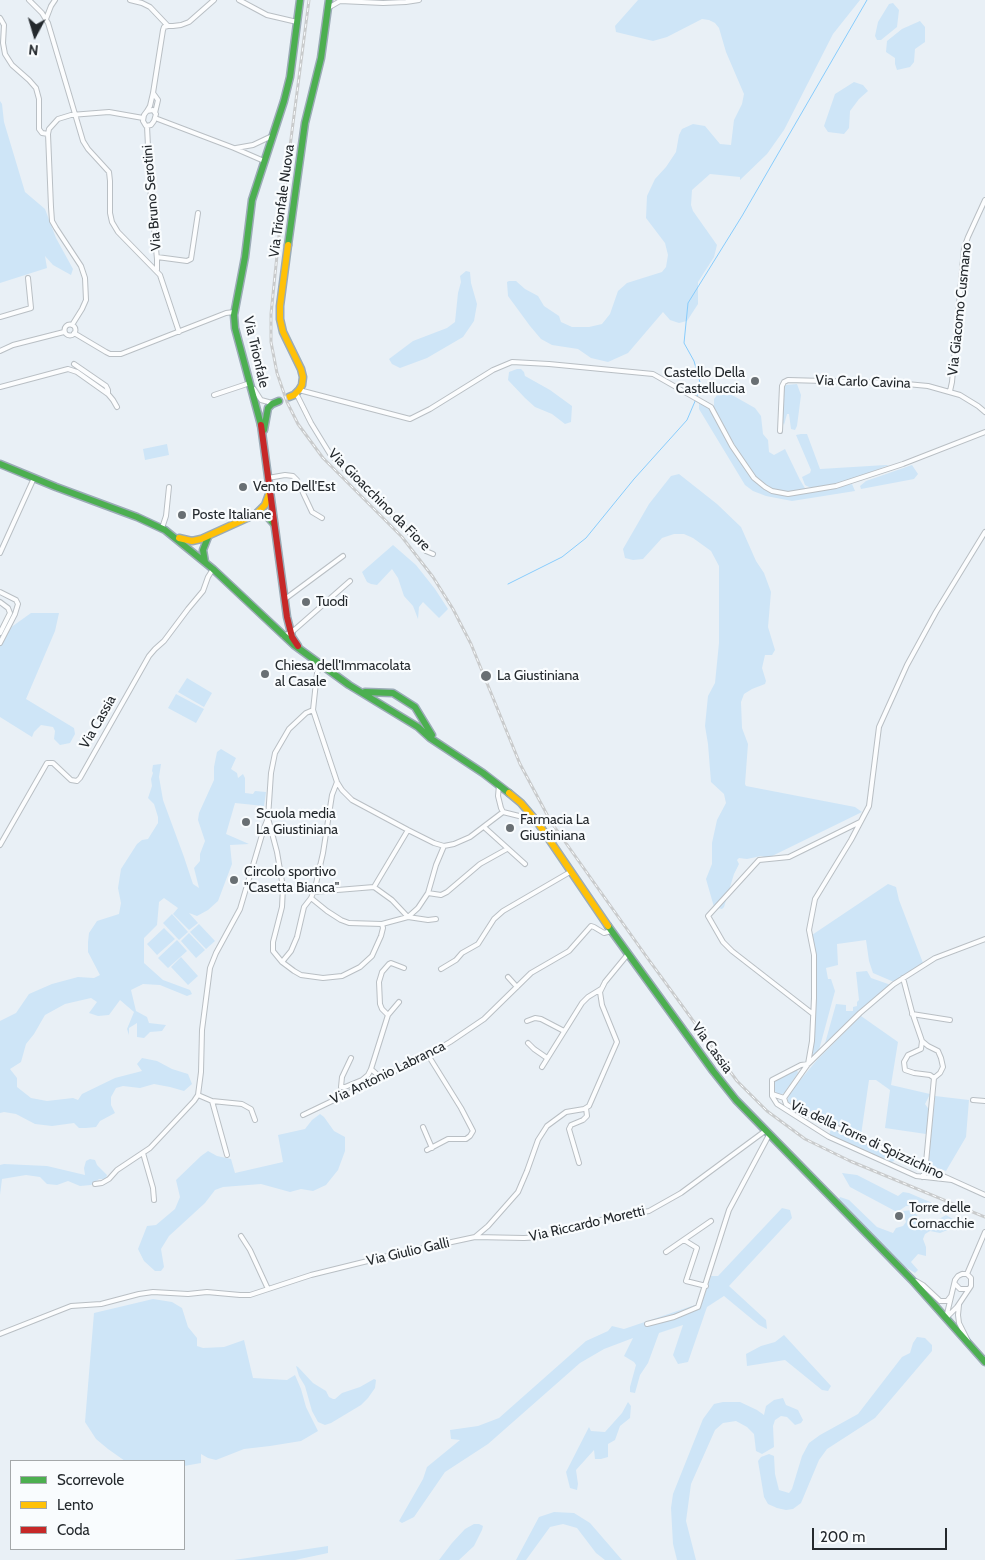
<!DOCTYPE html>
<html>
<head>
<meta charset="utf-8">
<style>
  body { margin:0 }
  #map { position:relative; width:985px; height:1560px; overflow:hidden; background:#e9f0f6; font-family:Cabin,sans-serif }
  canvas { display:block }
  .legend { position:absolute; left:10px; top:1460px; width:175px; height:90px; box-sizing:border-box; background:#f9fcfe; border:1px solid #a4a8aa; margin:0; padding:6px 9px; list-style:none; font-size:15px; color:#24292d }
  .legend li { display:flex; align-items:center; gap:10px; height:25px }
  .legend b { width:25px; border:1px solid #a4a8aa }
  .north { position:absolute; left:10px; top:10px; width:50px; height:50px; -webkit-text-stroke:4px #f9fcfe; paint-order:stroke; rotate:186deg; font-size:14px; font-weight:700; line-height:20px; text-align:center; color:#24292d }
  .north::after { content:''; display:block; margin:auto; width:18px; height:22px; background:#24292d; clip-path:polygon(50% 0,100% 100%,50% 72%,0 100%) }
  .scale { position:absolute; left:812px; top:1528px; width:135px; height:22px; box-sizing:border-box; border:2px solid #24292d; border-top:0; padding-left:6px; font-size:15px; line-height:18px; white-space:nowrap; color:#24292d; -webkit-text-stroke:4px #f9fcfe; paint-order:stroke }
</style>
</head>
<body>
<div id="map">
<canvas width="985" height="1560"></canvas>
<ul class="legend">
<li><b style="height:6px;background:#4caf50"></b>Scorrevole</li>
<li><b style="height:6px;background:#ffc107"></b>Lento</li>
<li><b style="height:6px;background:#c62828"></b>Coda</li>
</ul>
<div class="north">N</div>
<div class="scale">200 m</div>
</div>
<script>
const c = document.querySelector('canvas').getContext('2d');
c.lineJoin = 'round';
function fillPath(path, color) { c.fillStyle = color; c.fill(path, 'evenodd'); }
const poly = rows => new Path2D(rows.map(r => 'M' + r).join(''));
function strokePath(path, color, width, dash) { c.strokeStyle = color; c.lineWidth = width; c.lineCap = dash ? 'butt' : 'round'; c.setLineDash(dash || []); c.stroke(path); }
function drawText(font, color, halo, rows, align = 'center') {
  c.font = font + ' Cabin,sans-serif'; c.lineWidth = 4.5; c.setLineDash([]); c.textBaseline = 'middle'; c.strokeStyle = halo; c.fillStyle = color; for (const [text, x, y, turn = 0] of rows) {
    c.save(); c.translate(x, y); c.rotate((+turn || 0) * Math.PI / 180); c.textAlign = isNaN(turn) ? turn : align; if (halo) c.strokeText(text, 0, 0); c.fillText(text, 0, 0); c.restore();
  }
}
const green = poly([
  [638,0,860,0,833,34,784,130,767,154,740,180,740,177,710,174,692,190,691,205,693,211,717,245,714,257,698,282,698,304,687,321,679,323,670,320,663,312,628,353,608,362,591,358,578,349,552,345,541,339,530,326,508,296,507,282,509,281,516,281,525,289,538,296,544,306,559,316,561,322,572,327,589,327,602,324,610,314,618,291,627,283,662,272,666,267,668,255,665,243,646,218,647,196,655,179,666,167,676,152,679,135,682,129,693,124,705,126,720,144,731,145,734,120,742,104,744,94,726,52,719,28,715,23,709,20,702,19,667,37,653,41,616,32,615,26],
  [893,3,899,10,897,27,881,40,877,40,875,36,878,22,889,4],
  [920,21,925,27,925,42,915,49,914,62,910,67,897,70,895,64,895,58,886,52,887,41,902,29],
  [854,82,863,85,868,91,859,99,850,111,849,128,844,134,828,132,824,126,835,94],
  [0,101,2,104,4,122,25,192,45,209,56,238,73,269,71,275,53,265,45,256,47,268,0,283],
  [466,271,470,272,471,283,477,304,474,321,463,337,427,358,400,368,392,364,389,359,413,341,447,328,455,322,458,293,461,282,460,276],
  [517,369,521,369,524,372,525,376,550,390,572,406,571,422,565,424,552,414,535,407,525,398,508,380,509,372],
  [797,384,801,395,797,426,795,430,791,429,789,414,787,414,784,425,782,421,784,387,786,385],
  [718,394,732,395,755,408,761,416,763,434,768,440,769,452,774,455,785,449,800,480,806,490,814,491,852,484,855,491,792,501,766,496,753,491,745,485,699,409,699,403,706,404,712,409,714,407,714,399],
  [801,434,807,434,820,469,886,465,889,465,843,483,811,488,805,485,802,477,810,473,811,470,796,435],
  [167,444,169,455,145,460,143,449],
  [912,465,918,474,914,479,861,489,860,486,866,481],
  [679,474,717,504,741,527,756,561,764,573,771,592,768,627,775,650,772,655,765,655,762,668,766,681,765,684,752,689,744,694,741,702,742,728,748,744,745,784,746,786,855,807,862,812,768,858,761,856,747,859,739,858,737,860,739,864,734,874,724,907,722,909,714,907,706,879,712,864,712,843,717,820,726,803,724,794,711,782,708,744,705,726,708,696,715,683,719,643,719,566,711,551,693,538,684,534,674,534,662,538,643,559,633,560,625,558,623,549,649,504,671,476],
  [393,545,416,565,435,589,448,609,439,618,423,602,419,607,418,619,413,606,404,596,398,578,392,569,377,585,371,584,367,582,362,572],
  [31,613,59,613,55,631,26,699,74,728,75,734,70,743,60,745,54,739,55,731,53,727,41,725,34,732,32,737,0,717,0,646,10,628],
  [187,678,212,693,204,707,178,692],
  [176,694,204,709,196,723,168,708],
  [221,749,236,758,231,769,237,773,238,778,243,774,245,778,245,793,253,794,255,791,266,792,264,806,235,803,226,834,249,844,230,845,232,864,218,901,208,910,197,916,189,913,198,923,189,930,173,914,178,908,164,898,159,902,157,925,144,938,144,963,163,980,190,990,192,994,187,996,160,985,143,984,131,990,136,1011,147,1017,149,1023,166,1025,162,1031,150,1032,144,1038,137,1037,137,1023,129,1028,129,1035,127,1029,134,1012,120,1000,109,1015,98,1016,89,1013,97,1002,91,998,65,1004,45,1015,34,1034,26,1044,21,1062,10,1069,17,1078,17,1087,31,1098,47,1101,73,1098,78,1100,82,1094,115,1078,142,1071,137,1064,142,1058,157,1061,172,1069,188,1074,192,1084,184,1091,170,1087,154,1084,140,1088,123,1086,116,1088,111,1097,111,1105,115,1113,100,1121,96,1127,86,1128,79,1128,74,1123,52,1126,35,1124,16,1114,4,1112,0,1113,0,1021,16,1013,29,994,52,984,78,977,94,978,100,975,88,952,88,942,89,933,97,921,119,914,121,903,118,888,121,869,137,844,142,840,148,839,158,823,158,817,154,804,148,798,152,786,151,779,153,773,152,771,153,765,161,764,159,777,163,800,184,857,193,884,199,888,194,868,200,861,200,854,205,841,198,820,199,813,214,780,214,767,217,752],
  [888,884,896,887,899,900,923,963,894,982,873,973,869,961,866,940,837,944,838,965,826,968,828,979,831,979,835,991,819,1050,812,1058,816,1006,816,979,812,935],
  [172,914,188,932,179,940,163,923],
  [199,924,215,941,206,949,190,932],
  [164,928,175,939,157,955,147,944],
  [189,933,205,950,196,958,181,941],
  [177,940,187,951,168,968,158,958],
  [181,957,198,976,188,985,171,967],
  [867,971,871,978,891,985,859,1011,824,1047,836,1004,846,1005,846,1011,853,1011,853,1007,857,1006,857,1002,859,1000,856,972],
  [861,1016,898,1042,891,1085,930,1094,925,1104,930,1111,926,1134,885,1128,890,1090,876,1080,869,1080,861,1135,788,1102,788,1098,791,1091,817,1060],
  [797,1070,798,1073,784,1093,780,1095,776,1093,774,1088,775,1082,782,1076],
  [935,1096,969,1100,966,1137,946,1171,928,1165],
  [320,1114,324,1117,334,1131,345,1137,345,1151,338,1170,326,1185,313,1191,301,1189,290,1192,261,1184,223,1187,215,1190,205,1203,169,1236,161,1249,164,1267,161,1271,155,1271,144,1261,138,1249,147,1226,156,1225,175,1209,180,1197,176,1180,201,1156,208,1151,217,1156,231,1159,235,1173,283,1162,278,1135,305,1129,312,1120],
  [831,1129,836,1129,892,1154,895,1158,894,1161,889,1163,829,1135],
  [90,1159,95,1160,97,1165,107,1175,106,1179,99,1179,91,1185,80,1186,68,1181,57,1185,47,1184,40,1177,26,1175,2,1179,0,1195,0,1165,4,1164,47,1166,85,1175,84,1168,86,1161],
  [842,1173,857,1175,898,1196,903,1192,909,1193,944,1208,944,1212,939,1213,921,1205,906,1206,897,1212,850,1187],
  [840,1197,849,1200,877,1227,893,1233,896,1228,903,1226,906,1222,903,1211,913,1210,919,1218,932,1228,938,1225,939,1219,946,1215,953,1219,950,1229,940,1233,930,1231,925,1234,923,1239,926,1247,926,1256,918,1254,911,1262,918,1270,915,1273,904,1266,866,1232,838,1201],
  [782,1208,790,1210,792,1218,729,1286,766,1320,767,1329,759,1325,724,1296,707,1307,688,1362,678,1364,673,1355,683,1325,659,1333,648,1363,640,1375,635,1393,630,1392,630,1387,636,1365,634,1362,624,1356,633,1338,604,1349,580,1363,488,1444,445,1472,414,1517,402,1523,399,1521,423,1479,427,1467,460,1440,451,1439,450,1430,478,1426,499,1418,586,1341,608,1331,612,1326,624,1329,695,1305,701,1306,711,1276,718,1276],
  [153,1299,172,1302,182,1308,188,1327,197,1338,197,1346,203,1348,224,1347,244,1340,253,1378,287,1380,295,1375,301,1389,306,1407,318,1431,301,1441,270,1446,244,1449,216,1460,208,1458,201,1454,201,1463,184,1466,184,1461,125,1461,108,1449,96,1439,85,1422,94,1313],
  [784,1335,831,1386,828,1391,822,1390,785,1360,747,1366,746,1354,761,1346,775,1342],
  [917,1337,925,1338,932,1345,932,1351,875,1418,827,1449,819,1460,801,1503,793,1509,786,1510,777,1508,768,1504,764,1497,758,1461,761,1457,769,1454,774,1456,775,1474,779,1490,789,1493,792,1489,802,1456,809,1443,820,1435,858,1414,902,1357,910,1353,913,1343],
  [296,1366,298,1367,313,1383,326,1391,329,1397,333,1399,335,1399,342,1393,360,1387,374,1379,376,1380,375,1388,368,1398,361,1405,331,1423,325,1425,318,1422,312,1411,305,1386,299,1376],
  [783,1398,786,1405,798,1410,803,1420,801,1423,795,1425,787,1417,781,1416,775,1420,773,1426,774,1447,762,1454,756,1451,754,1434,747,1427,736,1421,723,1423,715,1430,691,1484,686,1521,696,1560,677,1560,673,1544,671,1508,673,1494,703,1419,714,1404,723,1402,740,1402,757,1410,764,1415,766,1406,774,1400],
  [628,1402,631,1406,630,1418,620,1426,615,1440,608,1444,608,1457,601,1459,595,1459,594,1450,576,1470,578,1484,577,1490,570,1488,566,1472,589,1427,591,1431,605,1432,622,1413],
  [554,1512,574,1513,590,1523,622,1560,605,1560,596,1553,577,1528,563,1524,550,1527,526,1560,516,1560,539,1517],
  [474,1524,479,1524,483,1526,482,1530,474,1546,459,1560,439,1560,452,1543,465,1529],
  [328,1546,328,1553,295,1560,234,1560]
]);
const stream = poly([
  [697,396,701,386,694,361,684,343,688,303,742,216,867,0],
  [508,584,562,557,586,538,634,479,687,420,696,399]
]);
const street = poly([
  [29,0,42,13,48,23,83,141,88,149,109,172,110,181,110,213,112,222,118,232,160,275,179,332],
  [130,0,142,3,150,7,168,26,173,26,181,25,189,22,214,0],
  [239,0,267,15,297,22],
  [328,8,340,1,383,3,406,2,419,0],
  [0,18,4,25,3,43,5,54,12,65,29,80,36,88,39,99,39,129,42,133,48,134],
  [46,19,51,6,55,0],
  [153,93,163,30,164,27,168,26],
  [153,110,156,114,154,121,151,125,146,126,143,121,144,115,147,111,153,110],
  [147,111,150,106,153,93,158,100,155,113],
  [155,118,234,148,264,161],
  [147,126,150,187,157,259,157,270],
  [236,148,253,145,272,136],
  [157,257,187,261,191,259,198,213],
  [0,317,31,308,28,278],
  '64.5 330a5.5 5.5 0 1 1 11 0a5.5 5.5 0 1 1-11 0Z',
  [72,325,82,309,86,300,85,278,81,266,56,228,52,221,51,207,48,134,49,129,58,119,71,115,109,112,143,118],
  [74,333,106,352,110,354,121,354,226,313,234,312],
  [0,351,13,345,64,332],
  [74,364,106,386,108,390,108,394],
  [0,387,68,369,77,372,108,394,113,400,117,407],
  [254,389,261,400,272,403],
  [299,390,410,419,430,409,493,370,512,362,549,364,653,374,711,407,732,446,754,478,765,487,772,491,788,494,836,486,903,464,985,432],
  [950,391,952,382,964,248,968,237,985,200],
  [296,393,311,423,330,454,356,481,395,517,426,551,433,554],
  [214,395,250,383],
  [780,431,782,386,784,382,788,380,896,383,928,386,960,395,978,406,985,412],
  [268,478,285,475,293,476,297,480,312,512,322,518],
  [162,528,166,516,169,487],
  [0,553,34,478],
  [0,592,16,600,18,604,15,614,0,643],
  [285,599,343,556],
  [0,602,8,608,10,613,0,633],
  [283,636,292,632,350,581],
  [321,665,317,673,313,710,337,782,342,790,352,800,408,830,434,843,444,846,454,844,470,837,503,812],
  [313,710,306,713,289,729,275,753,271,773,268,818,277,852,283,887,282,907,273,942,273,951,282,962,294,971,301,975,323,978,342,976,360,967,372,956,381,936,383,928,382,924],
  [499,785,498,796,501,808,503,812,523,817,532,815],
  [484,827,525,864],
  [0,845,47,763,53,763,71,780,77,781,80,778,149,656,155,649,164,641,188,609,203,591,208,577,213,569],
  [374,887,408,830],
  [313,892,374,887,392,900,408,917],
  [428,893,441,895,447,892,480,864,507,849],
  [311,898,327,911,341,920,349,923,382,924,408,917,428,920,436,919],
  [408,917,418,908,428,893,436,865,444,846],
  [282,962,291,951,297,937,304,907,311,898,315,888,323,853,332,795,337,782],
  [441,969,456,960,462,953,478,944,494,919,503,911,570,872],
  [508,977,517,987],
  [903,978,912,1012,922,1041,921,1049,908,1055,904,1062,905,1070,914,1073,930,1075,934,1078],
  [813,1014,732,951,723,942,708,916,759,860,789,857,860,822],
  [912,1014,950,1020],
  [388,1015,399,1002],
  [527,1021,535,1018,541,1019,564,1031],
  [922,1041,928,1046,938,1051,941,1058,943,1067,940,1073,934,1078],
  [528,1043,534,1049,547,1058],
  [351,1058,342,1077,341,1087,345,1087,362,1080,368,1075,371,1069],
  [808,1064,812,1041,814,998,814,955,809,930,815,899,851,840,869,806,879,727,907,665,936,612,985,532],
  [808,1064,801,1065,772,1080,772,1096,777,1104,829,1137,916,1176,952,1180],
  [542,1067,582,1003,588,997,601,989],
  [381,1078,371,1069,388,1015,382,1009,380,1004,379,982,382,972,389,964,391,963,404,968],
  [772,1094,784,1098],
  [198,1095,212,1101,242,1104,251,1109,255,1120],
  [784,1098,808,1064,860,1013,894,984,935,958,985,939],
  [784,1098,786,1104,789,1106,985,1195],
  [973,1100,985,1101],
  [212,1101,227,1155],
  [303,1115,428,1055,450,1042,484,1019,531,973,569,951,591,926,594,927,604,933,611,931],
  [423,1127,432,1148],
  [427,1150,448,1139,466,1139,470,1136,473,1131,461,1108,428,1055],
  [143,1153,153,1188,154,1200],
  [579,1163,569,1129,571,1125,583,1120,587,1116,586,1108],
  [922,1177,925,1173,934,1078],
  [95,1184,102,1183,109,1179,117,1170,150,1148,194,1101,198,1095,201,1072,202,1030,210,968,216,953,240,909,264,828,268,818],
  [241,1236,250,1250,268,1289],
  [475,1237,524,1238,542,1237,601,1220,649,1211,681,1193,765,1131],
  [684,1240,697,1248,686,1281,706,1286],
  [666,1252,711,1221],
  [962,1274,967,1274,971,1278,971,1286,957,1307,946,1318,955,1280,958,1276,962,1274],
  [967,1274,985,1232],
  [916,1281,923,1285,940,1301,947,1301,951,1296],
  [955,1284,960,1289,968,1289],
  [959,1305,958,1315,959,1323,968,1341],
  [647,1324,674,1317,698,1307,729,1210,769,1135],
  [0,1334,71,1306,101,1304,139,1294,153,1292,188,1294,207,1292,240,1295,250,1295,311,1275,396,1254,475,1237,488,1226,518,1192,527,1171,538,1140,547,1126,566,1112,584,1109,589,1106,617,1042,602,1005,600,992,605,982,628,954]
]);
const fast = poly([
  [288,245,305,123,321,58,329,0],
  [261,425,235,328,234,315,245,257,252,200,284,101,290,77,300,0],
  [264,430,268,408,272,404,279,401],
  [0,464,56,487,137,517,165,530,213,569,294,645,349,685,418,727,430,738,483,773,509,793],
  [256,514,266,515,274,524],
  [205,562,203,550,208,537],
  [365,692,393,693,415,707,432,735],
  [608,926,713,1071,736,1100,912,1280,985,1362]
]);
const slow = poly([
  [288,245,280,306,280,319,283,332,301,369,303,377,302,385,299,390,294,395,289,397],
  [179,538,192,541,201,539,256,514,265,505,269,494],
  [509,793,521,803,538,823,608,926]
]);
const jam = poly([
  [261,425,287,617,292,637,298,646]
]);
const rail = poly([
  [309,0,281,216,271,314,271,342,277,373,287,402,298,424,323,458,402,537,433,577,453,609,471,644,520,764,551,822,646,956,737,1081,767,1111,805,1139,850,1161,985,1217]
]);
const markers = [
  [755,381,5,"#696f73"],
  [243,487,5,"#696f73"],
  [182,515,5,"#696f73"],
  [306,602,5,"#696f73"],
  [265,674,5,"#696f73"],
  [486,676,6,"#696f73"],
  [246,822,5,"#696f73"],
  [510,828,5,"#696f73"],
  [234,880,5,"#696f73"],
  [899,1216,5,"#696f73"]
];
const streetNames = [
  ["Via Bruno Serotini",152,198,-95],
  ["Via Trionfale Nuova",282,201,-82],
  ["Via Giacomo Cusmano",960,309,-84],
  ["Via Trionfale",256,352,77],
  ["Via Carlo Cavina",863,382,2],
  ["Via Gioacchino da Fiore",379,500,45],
  ["Via Cassia",98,722,-60],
  ["Via Cassia",712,1048,54],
  ["Via Antonio Labranca",388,1073,-26],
  ["Via della Torre di Spizzichino",867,1140,25],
  ["Via Riccardo Moretti",587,1224,-13],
  ["Via Giulio Galli",408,1252,-13]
];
const poiNames = [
  ["Castello Della",745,373,"right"],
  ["Castelluccia",745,389,"right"],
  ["Vento Dell'Est",253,487],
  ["Poste Italiane",192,515],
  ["Tuodì",316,602],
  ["Chiesa dell'Immacolata",275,666],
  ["al Casale",275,682],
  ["La Giustiniana",497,676],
  ["Scuola media",256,814],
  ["La Giustiniana",256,830],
  ["Farmacia La",520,820],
  ["Giustiniana",520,836],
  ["Circolo sportivo",244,872],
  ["\"Casetta Bianca\"",244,888],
  ["Torre delle",909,1208],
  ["Cornacchie",909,1224]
];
fillPath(green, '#cee5f7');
strokePath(stream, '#88ccfc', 1);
strokePath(street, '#b9bfc4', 6);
strokePath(fast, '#9babb6', 9);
strokePath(slow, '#9babb6', 9);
strokePath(jam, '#9babb6', 9);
strokePath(street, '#fcfdfe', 4);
strokePath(fast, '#4caf50', 6);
strokePath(slow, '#ffc107', 6);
strokePath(jam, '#c62828', 6);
strokePath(rail, '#c9cbcc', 3);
strokePath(rail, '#f9fcfe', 1, [4]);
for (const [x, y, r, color] of markers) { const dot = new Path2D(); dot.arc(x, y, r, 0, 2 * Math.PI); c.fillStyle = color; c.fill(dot); strokePath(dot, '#f9fcfe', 2); }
drawText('14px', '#24292d', '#f9fcfe', streetNames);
drawText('14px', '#24292d', '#f9fcfe', poiNames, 'left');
</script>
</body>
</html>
